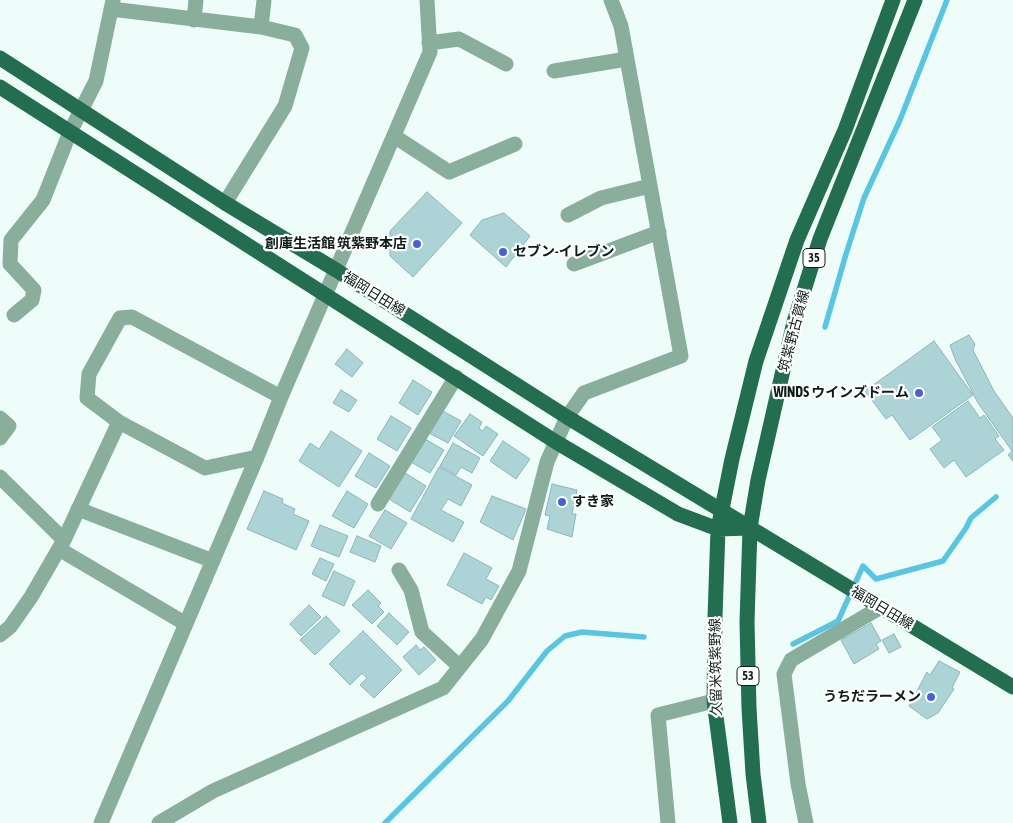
<!DOCTYPE html>
<html>
<head>
<meta charset="utf-8">
<style>
  body { margin:0 }
  canvas { display:block; background:#eefdfa }
</style>
</head>
<body>
<canvas width="1013" height="823"></canvas>
<script>
const c = document.querySelector('canvas').getContext('2d');
c.lineJoin = 'round';
const poly = rows => new Path2D(rows.map(r => 'M' + r).join(''));
function strokePath(path, color, width, dash) { c.strokeStyle = color; c.lineWidth = width; c.lineCap = dash ? 'butt' : 'round'; c.setLineDash(dash || []); c.stroke(path); }
function fillPath(path, color) { c.fillStyle = color; c.fill(path, 'evenodd'); }
function drawText(font, color, halo, rows, align = 'center') {
  c.font = font + ' "Asap Condensed","Noto Sans JP",sans-serif'; c.lineWidth = 4.5; c.setLineDash([]); c.textBaseline = 'middle'; c.strokeStyle = halo; c.fillStyle = color; for (const [text, x, y, turn = 0] of rows) {
    c.save(); c.translate(x, y); c.rotate((+turn || 0) * Math.PI / 180); c.textAlign = isNaN(turn) ? turn : align; if (halo) c.strokeText(text, 0, 0); c.fillText(text, 0, 0); c.restore();
  }
}
const stream = poly([
  [825,327,846,254,864,198,900,120,947,0],
  [793,644,838,621,863,566,876,579,943,561,966,528,971,518,996,497],
  [385,823,508,701,547,651,565,636,582,632,644,637]
]);
const building = poly([
  [427,192,462,223,413,277,390,256,390,231,427,192],
  [504,213,530,236,506,267,470,235,482,220,504,213],
  [969,335,975,344,973,350,994,391,1013,418,1013,461,1008,455,1012,451,978,403,955,359,950,345,969,335],
  [934,341,973,395,910,440,892,415,886,419,865,391,934,341],
  [347,349,363,363,352,377,335,364,347,349],
  [413,380,432,392,418,415,399,403,413,380],
  [341,390,357,400,349,412,333,403,341,390],
  [968,401,980,418,984,415,999,436,995,439,1004,450,966,477,954,460,944,468,930,449,942,440,932,427,968,401],
  [441,410,461,421,448,443,429,433,441,410],
  [470,414,482,422,479,428,483,431,486,426,498,434,483,456,454,436,470,414],
  [391,416,411,428,397,451,377,439,391,416],
  [331,431,362,451,339,487,299,461,310,443,319,449,331,431],
  [425,439,444,450,430,473,411,462,425,439],
  [503,441,530,459,516,479,490,461,503,441],
  [453,443,480,458,472,473,461,467,456,475,440,466,453,443],
  [369,453,390,466,376,488,355,476,369,453],
  [439,467,472,485,461,506,448,499,441,510,464,522,453,542,411,519,439,467],
  [405,473,426,486,410,512,389,499,405,473],
  [552,484,577,490,572,514,576,514,572,537,547,529,550,516,545,515,552,484],
  [264,491,283,499,282,503,295,509,293,514,309,521,296,550,247,529,264,491],
  [347,491,368,504,354,528,332,516,347,491],
  [492,496,526,509,513,540,480,522,492,496],
  [385,510,407,523,391,549,369,536,385,510],
  [320,525,348,536,339,557,311,546,320,525],
  [357,536,381,546,375,562,350,552,357,536],
  [464,553,492,568,486,579,499,586,491,600,486,597,482,604,447,585,464,553],
  [320,558,334,564,326,581,312,574,320,558],
  [334,571,355,581,344,606,322,596,334,571],
  [368,590,381,603,378,606,384,612,372,624,352,605,368,590],
  [309,605,321,617,301,636,290,624,309,605],
  [389,613,409,632,397,645,377,626,389,613],
  [326,616,340,631,315,655,300,640,326,616],
  [871,623,881,641,876,644,879,649,854,664,841,640,871,623],
  [363,631,402,670,374,698,360,685,367,678,362,673,350,685,329,664,363,631],
  [894,634,901,647,889,653,882,640,894,634],
  [416,645,420,650,424,647,436,660,419,675,403,657,416,645],
  [939,661,960,672,952,688,954,689,938,713,927,719,909,706,927,672,930,675,939,661]
]);
const minor = poly([
  [111,9,261,27,295,35,302,48,285,106,225,203],
  [194,20,196,0],
  [261,27,264,0],
  [429,43,459,39,506,64],
  [554,71,627,59],
  [394,136,449,172,515,144],
  [568,215,601,198,650,186],
  [574,264,659,232],
  [14,315,32,300,34,290,10,264,11,240,43,200,70,132,96,81,113,0],
  [0,418,9,426,0,438],
  [119,422,87,398,89,374,120,318,132,317,281,397],
  [0,477,64,540],
  [378,504,456,377],
  [78,509,213,561],
  [59,549,186,624],
  [399,570,411,590,422,632,460,667],
  [0,635,10,627,31,597,64,540,119,422,205,468,257,457],
  [101,823,257,457,281,397,430,52,427,0],
  [159,823,213,791,443,688,482,639,519,571,547,462,567,417,584,393,681,356,621,26,611,0],
  [668,823,658,715,714,701],
  [806,823,798,784,784,674,791,660,881,607]
]);
const major = poly([
  [0,58,225,203,336,270,567,417,1013,687],
  [0,87,556,442,678,514,718,529,750,528],
  [730,823,714,701,715,617,718,529,732,459,756,361,797,240,845,130,893,0],
  [759,823,753,774,749,708,747,622,750,528,758,480,794,322,820,239,915,0]
]);
const markers = [
  [417,244,5,"#4c60d5"],
  [503,252,5,"#4c60d5"],
  [919,393,5,"#4c60d5"],
  [562,502,5,"#4c60d5"],
  [931,697,5,"#4c60d5"]
];
const shields = [
  [814,258,22],
  [748,676,22]
];
const shieldNames = [
  ["35",814,258],
  ["53",748,676]
];
const poiNames = [
  ["創庫生活館 筑紫野本店",407,244],
  ["セブン-イレブン",513,252,"left"],
  ["WINDS ウインズドーム",909,393],
  ["すき家",572,502,"left"],
  ["うちだラーメン",921,697]
];
const streetNames = [
  ["福岡日田線",374,294,32],
  ["筑紫野古賀線",794,331,-75],
  ["福岡日田線",882,608,31],
  ["久留米筑紫野線",716,667,-91]
];
strokePath(stream, '#5ac5e0', 5.5);
fillPath(building, '#acd4d6');
strokePath(building, '#8eb5b7', 1);
strokePath(minor, '#8aae9c', 15);
strokePath(major, '#236e50', 15);
for (const [x, y, r, color] of markers) { const dot = new Path2D(); dot.arc(x, y, r, 0, 2 * Math.PI); c.fillStyle = color; c.fill(dot); strokePath(dot, '#fff', 2); }
for (const [x, y, w] of shields) { const box = new Path2D(); box.roundRect(x - w / 2, y - 9.5, w, 19, 4); c.fillStyle = '#fff'; c.fill(box); strokePath(box, '#0e1c19', 1); }
drawText('bold 12px', '#0e1c19', null, shieldNames);
drawText('bold 14px', '#0e1c19', '#fff', poiNames, 'right');
drawText('14px', '#0e1c19', '#fff', streetNames);
</script>
</body>
</html>
